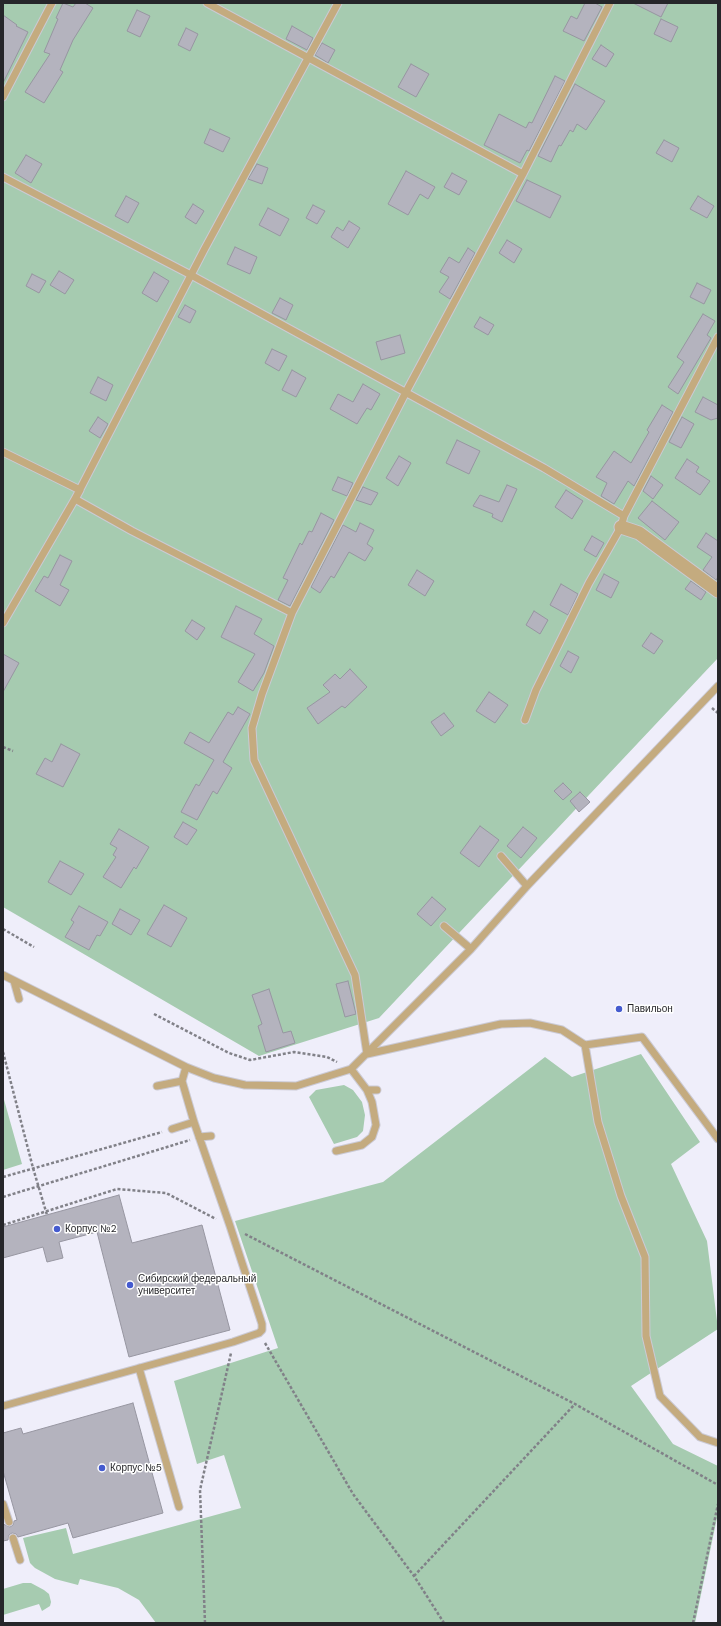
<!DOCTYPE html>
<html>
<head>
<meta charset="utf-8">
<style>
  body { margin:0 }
  #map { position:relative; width:721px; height:1626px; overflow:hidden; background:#efeefa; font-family:"DM Sans",sans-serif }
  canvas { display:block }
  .frame { position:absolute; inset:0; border:4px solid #26262a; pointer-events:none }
</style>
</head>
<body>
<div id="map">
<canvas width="721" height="1626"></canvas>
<div class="frame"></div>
</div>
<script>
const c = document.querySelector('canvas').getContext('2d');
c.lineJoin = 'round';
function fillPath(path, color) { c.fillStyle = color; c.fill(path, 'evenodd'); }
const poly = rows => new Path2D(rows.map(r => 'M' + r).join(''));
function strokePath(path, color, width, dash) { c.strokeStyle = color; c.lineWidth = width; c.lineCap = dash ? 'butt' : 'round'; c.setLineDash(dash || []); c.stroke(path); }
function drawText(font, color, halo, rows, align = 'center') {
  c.font = font + ' "DM Sans",sans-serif'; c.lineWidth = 3; c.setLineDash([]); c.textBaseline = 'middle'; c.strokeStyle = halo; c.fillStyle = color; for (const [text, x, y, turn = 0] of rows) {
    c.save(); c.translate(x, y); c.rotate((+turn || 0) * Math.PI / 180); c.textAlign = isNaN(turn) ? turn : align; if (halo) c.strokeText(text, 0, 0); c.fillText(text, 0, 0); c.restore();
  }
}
const green = poly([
  [3,3,718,3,718,658,379,1018,259,1056,3,907],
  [641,1054,700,1142,671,1164,707,1241,718,1329,631,1386,673,1444,718,1466,718,1513,695,1623,156,1623,139,1600,118,1588,80,1579,78,1585,55,1579,35,1568,30,1563,23,1538,66,1528,73,1554,241,1508,224,1455,197,1464,174,1381,278,1348,235,1221,383,1182,545,1057,572,1077],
  [344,1085,353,1090,362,1102,365,1115,363,1131,357,1137,334,1144,309,1097,316,1090],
  [3,1096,22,1164,3,1170],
  [23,1583,31,1583,44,1590,49,1594,51,1602,50,1606,42,1611,39,1604,3,1615,3,1589]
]);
const building = poly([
  [63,3,73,7,76,3,85,3,93,8,73,40,60,70,63,72,44,103,25,92,50,54,44,52,58,19,56,18,63,3],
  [585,3,595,3,602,7,584,41,563,31,571,16,577,19,585,3],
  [633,3,668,3,661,17,633,3],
  [137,10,150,16,140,37,127,31,137,10],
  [3,15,17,25,16,26,28,32,3,83,3,15],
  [661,19,678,27,671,42,654,34,661,19],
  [292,26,313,38,307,50,286,39,292,26],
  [186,28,198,34,190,51,178,45,186,28],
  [322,43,335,50,328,63,315,55,322,43],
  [601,45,614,54,606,67,592,59,601,45],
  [411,64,429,74,416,97,398,87,411,64],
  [555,76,565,81,529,151,527,150,520,163,484,145,499,114,526,128,529,122,532,123,555,76],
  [575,84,605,101,586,130,577,124,573,132,570,130,561,146,559,145,551,162,538,156,575,84],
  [210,129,230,138,223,152,204,143,210,129],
  [664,140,679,148,672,162,656,153,664,140],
  [26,155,42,164,31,183,15,173,26,155],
  [257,164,268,168,262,184,248,179,257,164],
  [406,171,435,187,428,199,420,194,408,215,388,204,406,171],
  [452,173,467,181,459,195,444,187,452,173],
  [527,180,561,196,550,218,516,201,527,180],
  [126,196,139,203,128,223,115,216,126,196],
  [698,196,714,206,707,218,690,209,698,196],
  [193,204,204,211,196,224,185,217,193,204],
  [313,205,325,211,317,224,306,218,313,205],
  [268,208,289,219,280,236,259,225,268,208],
  [349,221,360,228,348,248,331,237,337,227,343,231,349,221],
  [507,240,522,249,514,263,499,253,507,240],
  [235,247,257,257,250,274,227,264,235,247],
  [468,248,475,253,450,299,439,292,449,277,440,272,449,257,459,263,468,248],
  [59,271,74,280,65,294,50,285,59,271],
  [154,272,169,281,157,302,142,293,154,272],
  [32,274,46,281,39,293,26,286,32,274],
  [697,283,711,290,704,304,690,297,697,283],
  [280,298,293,305,286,320,272,313,280,298],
  [185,305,196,311,190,323,178,317,185,305],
  [703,314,715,321,707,335,711,338,678,394,668,387,684,362,677,357,703,314],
  [480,317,494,325,488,335,474,327,480,317],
  [400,335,405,353,381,360,376,342,400,335],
  [272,349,287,356,279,371,265,363,272,349],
  [292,370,306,378,296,397,282,390,292,370],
  [98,377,113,385,106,401,90,393,98,377],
  [363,384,380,394,371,410,367,408,357,424,330,409,338,394,353,402,363,384],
  [703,397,718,405,718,418,711,420,695,412,703,397],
  [662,405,673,412,634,486,628,481,614,504,601,496,607,483,596,477,614,451,631,463,649,432,647,430,662,405],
  [98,417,108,424,100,438,89,431,98,417],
  [682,417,694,424,681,448,669,442,682,417],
  [457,440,480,451,469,474,446,463,457,440],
  [399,456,411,463,398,486,386,478,399,456],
  [687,459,699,467,696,472,710,481,700,495,675,478,687,459],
  [651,476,663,485,653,499,643,491,651,476],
  [338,477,353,483,347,496,332,490,338,477],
  [507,485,517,489,502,522,492,517,493,514,473,506,480,495,499,502,507,485],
  [363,487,378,493,371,505,356,500,363,487],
  [566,490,583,501,572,519,555,507,566,490],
  [652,501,679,522,665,540,638,518,652,501],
  [321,513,334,520,290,606,278,600,288,580,283,578,300,543,302,545,309,531,312,532,321,513],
  [360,523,374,530,367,544,373,548,365,561,349,552,334,578,331,576,320,593,311,587,343,525,356,532,360,523],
  [706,533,718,541,718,577,716,580,703,570,712,557,697,547,706,533],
  [592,536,604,543,596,557,584,550,592,536],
  [60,555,72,561,60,585,69,590,60,606,35,591,44,576,48,578,60,555],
  [417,570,434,581,425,596,408,585,417,570],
  [604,574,619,582,611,598,596,590,604,574],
  [691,581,706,592,701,600,685,589,691,581],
  [561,584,578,594,568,615,550,605,561,584],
  [236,606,262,619,254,634,274,646,264,673,253,691,238,682,255,654,221,637,236,606],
  [534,611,548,620,540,634,526,625,534,611],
  [192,620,205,628,197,640,185,631,192,620],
  [651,633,663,641,654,654,642,646,651,633],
  [568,651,579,657,571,673,560,666,568,651],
  [3,654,19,663,3,692,3,654],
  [350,669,367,687,345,708,342,706,318,724,307,708,330,692,323,685,335,674,340,679,350,669],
  [489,692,508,705,495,723,476,711,489,692],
  [238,707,250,714,223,762,232,768,217,794,213,791,197,820,181,812,196,784,199,786,214,760,184,743,190,732,209,743,228,712,233,715,238,707],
  [444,713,454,726,441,736,431,722,444,713],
  [61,744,80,754,63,787,36,774,45,758,52,762,61,744],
  [563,783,572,792,563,800,554,791,563,783],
  [580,792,590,802,579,812,570,801,580,792],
  [183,822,197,830,187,845,174,837,183,822],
  [480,826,499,840,479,867,460,853,480,826],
  [523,827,537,838,521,858,507,846,523,827],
  [119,829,149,847,136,869,134,867,121,888,103,877,116,857,113,855,117,848,110,844,119,829],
  [60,861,84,874,71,895,48,882,60,861],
  [432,897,446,909,431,926,417,914,432,897],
  [164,905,187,918,171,947,147,934,164,905],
  [79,906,108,922,100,936,97,935,89,950,65,937,74,922,71,920,79,906],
  [120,909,140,920,131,935,112,924,120,909],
  [348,981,356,1014,345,1017,336,984,348,981],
  [269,989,283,1033,291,1031,295,1043,266,1052,258,1026,262,1024,252,995,269,989],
  [119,1195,132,1243,202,1225,230,1330,129,1357,97,1232,59,1242,63,1258,47,1262,43,1247,3,1258,3,1227,119,1195],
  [133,1403,163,1513,73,1538,68,1523,18,1537,16,1534,12,1533,9,1535,8,1540,3,1541,3,1524,10,1527,13,1525,14,1521,17,1520,3,1471,3,1433,21,1428,23,1434,133,1403]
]);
const path = poly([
  [712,708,718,713],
  [3,747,13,751],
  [3,929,34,947],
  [154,1014,229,1053,250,1060,294,1052,327,1057,337,1062],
  [3,1052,33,1168,47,1215],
  [3,1177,162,1132],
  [3,1197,190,1140],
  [3,1225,117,1189,166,1193,216,1219],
  [245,1234,575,1404,718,1485],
  [265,1343,353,1494,414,1576,444,1623],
  [414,1576,575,1404],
  [205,1623,200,1490,231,1353],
  [693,1623,718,1504]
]);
const service = poly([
  [207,3,523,174],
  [610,3,523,174,406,392,292,613,262,694,252,728,254,760,355,975,367,1054,501,1024,530,1023,562,1030,585,1045,598,1122,621,1196,645,1257,646,1336,660,1396,700,1437,718,1443],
  [3,97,52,3],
  [3,177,191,275,544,468,624,516,621,527],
  [3,452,80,490,75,499,132,531,292,613],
  [3,623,75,499,204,250,338,3],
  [525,720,536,690,589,583,621,527,624,516,718,337],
  [501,856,527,886],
  [444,926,471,949],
  [3,975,186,1067,214,1078,245,1085,296,1086,351,1069,471,949,527,886,718,686],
  [14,981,19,999],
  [585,1045,642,1037,718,1139],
  [157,1086,182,1081],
  [367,1090,377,1090],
  [172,1129,194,1122],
  [199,1137,211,1136],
  [336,1151,362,1145,372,1137,376,1125,372,1102,367,1090,351,1069],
  [139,1368,179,1507],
  [3,1406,233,1342,259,1333,262,1330,262,1324,230,1226,194,1122,182,1081,186,1067],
  [3,1504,9,1522],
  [13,1538,20,1560]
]);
const minor = poly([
  [621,527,639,533,718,591]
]);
const markers = [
  [619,1009,4,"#455bcf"],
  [57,1229,4,"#455bcf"],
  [130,1285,4,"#455bcf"],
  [102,1468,4,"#455bcf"]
];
const poiNames = [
  ["Павильон",627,1009],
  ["Корпус №2",65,1229],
  ["Сибирский федеральный",138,1279],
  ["университет",138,1291],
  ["Корпус №5",110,1468]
];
fillPath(green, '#a6cbb0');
fillPath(building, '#b4b3be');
strokePath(building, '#9796a1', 1);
strokePath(service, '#cbcad5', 9);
strokePath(minor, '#cbcad5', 15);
strokePath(path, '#818188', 2.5, [3, 2]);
strokePath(service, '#c4ab7f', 7);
strokePath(minor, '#c4ab7f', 13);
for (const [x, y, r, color] of markers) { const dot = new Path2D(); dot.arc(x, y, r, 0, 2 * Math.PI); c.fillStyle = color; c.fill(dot); strokePath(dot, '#fff', 1.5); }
drawText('10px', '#26262a', '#fff', poiNames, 'left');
</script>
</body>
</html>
